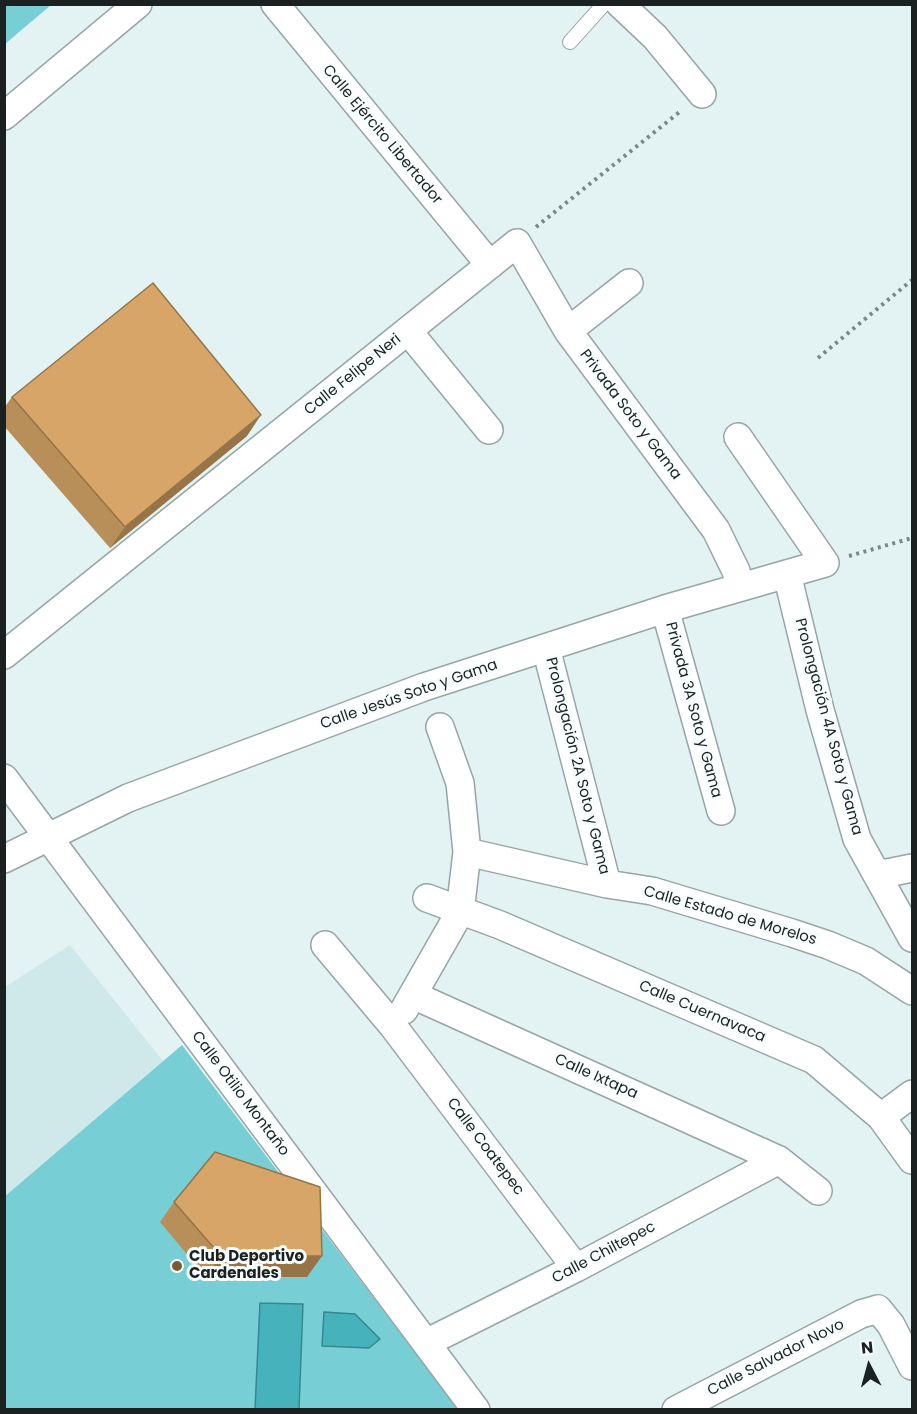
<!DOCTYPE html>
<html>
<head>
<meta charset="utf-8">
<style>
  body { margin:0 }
  #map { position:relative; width:917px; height:1414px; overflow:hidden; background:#e3f3f4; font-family:Poppins,sans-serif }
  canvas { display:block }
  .frame { position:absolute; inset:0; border:6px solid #1b2021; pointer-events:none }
  .north { position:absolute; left:839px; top:1336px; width:60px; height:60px; -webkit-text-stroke:4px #f8fefe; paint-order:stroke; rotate:354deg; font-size:16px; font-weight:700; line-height:24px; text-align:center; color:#1b2021 }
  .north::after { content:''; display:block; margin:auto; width:21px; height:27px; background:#1b2021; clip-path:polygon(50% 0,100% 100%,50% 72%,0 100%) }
</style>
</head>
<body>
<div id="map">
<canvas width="917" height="1414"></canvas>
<div class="frame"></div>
<div class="north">N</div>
</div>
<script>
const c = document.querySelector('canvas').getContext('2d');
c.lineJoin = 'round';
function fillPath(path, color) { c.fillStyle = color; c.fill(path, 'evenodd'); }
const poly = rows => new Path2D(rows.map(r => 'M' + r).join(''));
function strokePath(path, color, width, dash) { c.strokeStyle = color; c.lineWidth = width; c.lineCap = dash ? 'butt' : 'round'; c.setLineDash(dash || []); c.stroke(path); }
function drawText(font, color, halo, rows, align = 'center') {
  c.font = font + ' Poppins,sans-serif'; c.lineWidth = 6; c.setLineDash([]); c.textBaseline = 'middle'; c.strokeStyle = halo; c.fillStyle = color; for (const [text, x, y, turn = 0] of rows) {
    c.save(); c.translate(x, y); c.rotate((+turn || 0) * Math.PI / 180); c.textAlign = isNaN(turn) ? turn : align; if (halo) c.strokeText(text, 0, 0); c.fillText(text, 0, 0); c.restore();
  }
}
const built = poly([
  [70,945,163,1061,5,1196,5,987]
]);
const green = poly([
  [5,4,51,4,51,5,5,44],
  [182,1045,458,1409,5,1409,4,1197]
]);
const water = poly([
  [260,1303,303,1304,299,1409,255,1409,260,1303],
  [324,1312,355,1314,380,1339,369,1348,322,1346,324,1312]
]);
const path = poly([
  [536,227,682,110],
  [818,358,912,280],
  [849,556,912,538]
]);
const lane = poly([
  [570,42,604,4]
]);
const street = poly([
  [275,4,490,265],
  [620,4,655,37,702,94],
  [4,116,138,4],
  [408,331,489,430],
  [568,331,629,283],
  [787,574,820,710,857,839,912,938],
  [665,609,721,811],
  [546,648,607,884],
  [4,655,517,243,568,331,716,530,736,571,740,587],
  [4,778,476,1410],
  [467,852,607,884,652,891,792,933,828,945,866,961,912,991],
  [4,859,128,798,424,687,665,609,825,563,738,437],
  [877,875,912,868],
  [427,898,500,925,814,1060,881,1117,912,1160],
  [325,945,393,1026,576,1268],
  [413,995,779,1160,818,1191],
  [404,1010,460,912,467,852,460,783,440,727],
  [881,1117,912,1094],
  [426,1343,576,1268,779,1160],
  [676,1410,861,1314,878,1309,891,1325,912,1366]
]);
const wall = poly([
  [12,397,247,436,110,548,4,426,4,408],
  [174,1202,307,1277,206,1277,160,1222]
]);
const shadedWall = poly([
  [261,415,247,436,110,548,125,527],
  [221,1256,322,1256,307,1277,206,1277]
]);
const building = poly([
  [153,283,261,415,125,527,12,397,153,283],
  [215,1152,320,1187,322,1256,221,1256,174,1202,215,1152]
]);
const markers = [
  [177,1266,6,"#7b5b31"]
];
const streetNames = [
  ["Calle Ejército Libertador",382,135,50],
  ["Calle Felipe Neri",353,375,-39],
  ["Privada Soto y Gama",630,415,53],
  ["Calle Jesús Soto y Gama",409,695,-19],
  ["Privada 3A Soto y Gama",693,710,75],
  ["Prolongación 4A Soto y Gama",828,727,75],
  ["Prolongación 2A Soto y Gama",577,766,76],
  ["Calle Estado de Morelos",730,916,16],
  ["Calle Cuernavaca",702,1012,23],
  ["Calle Ixtapa",596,1077,24],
  ["Calle Otilio Montaño",240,1094,53],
  ["Calle Coatepec",485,1147,53],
  ["Calle Chiltepec",604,1253,-28],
  ["Calle Salvador Novo",776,1358,-27]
];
const poiNames = [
  ["Club Deportivo",189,1257],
  ["Cardenales",189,1274]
];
fillPath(built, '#cfe8ea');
fillPath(green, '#78ced5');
fillPath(water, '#46b2bb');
strokePath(water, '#39868d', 1.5);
strokePath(lane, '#96a5a6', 16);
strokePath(street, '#96a5a6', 30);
strokePath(path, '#7c8788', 4, [3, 4.5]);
strokePath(lane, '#fff', 14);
strokePath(street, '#fff', 27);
fillPath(wall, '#b88e59');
fillPath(shadedWall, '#967448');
fillPath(building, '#d6a567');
strokePath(building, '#967448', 1.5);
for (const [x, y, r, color] of markers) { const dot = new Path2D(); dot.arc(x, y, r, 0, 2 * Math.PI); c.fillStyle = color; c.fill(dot); strokePath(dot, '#f8fefe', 2); }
drawText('15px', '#1b2021', '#f8fefe', streetNames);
drawText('bold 15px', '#1b2021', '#f8fefe', poiNames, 'left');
</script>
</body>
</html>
